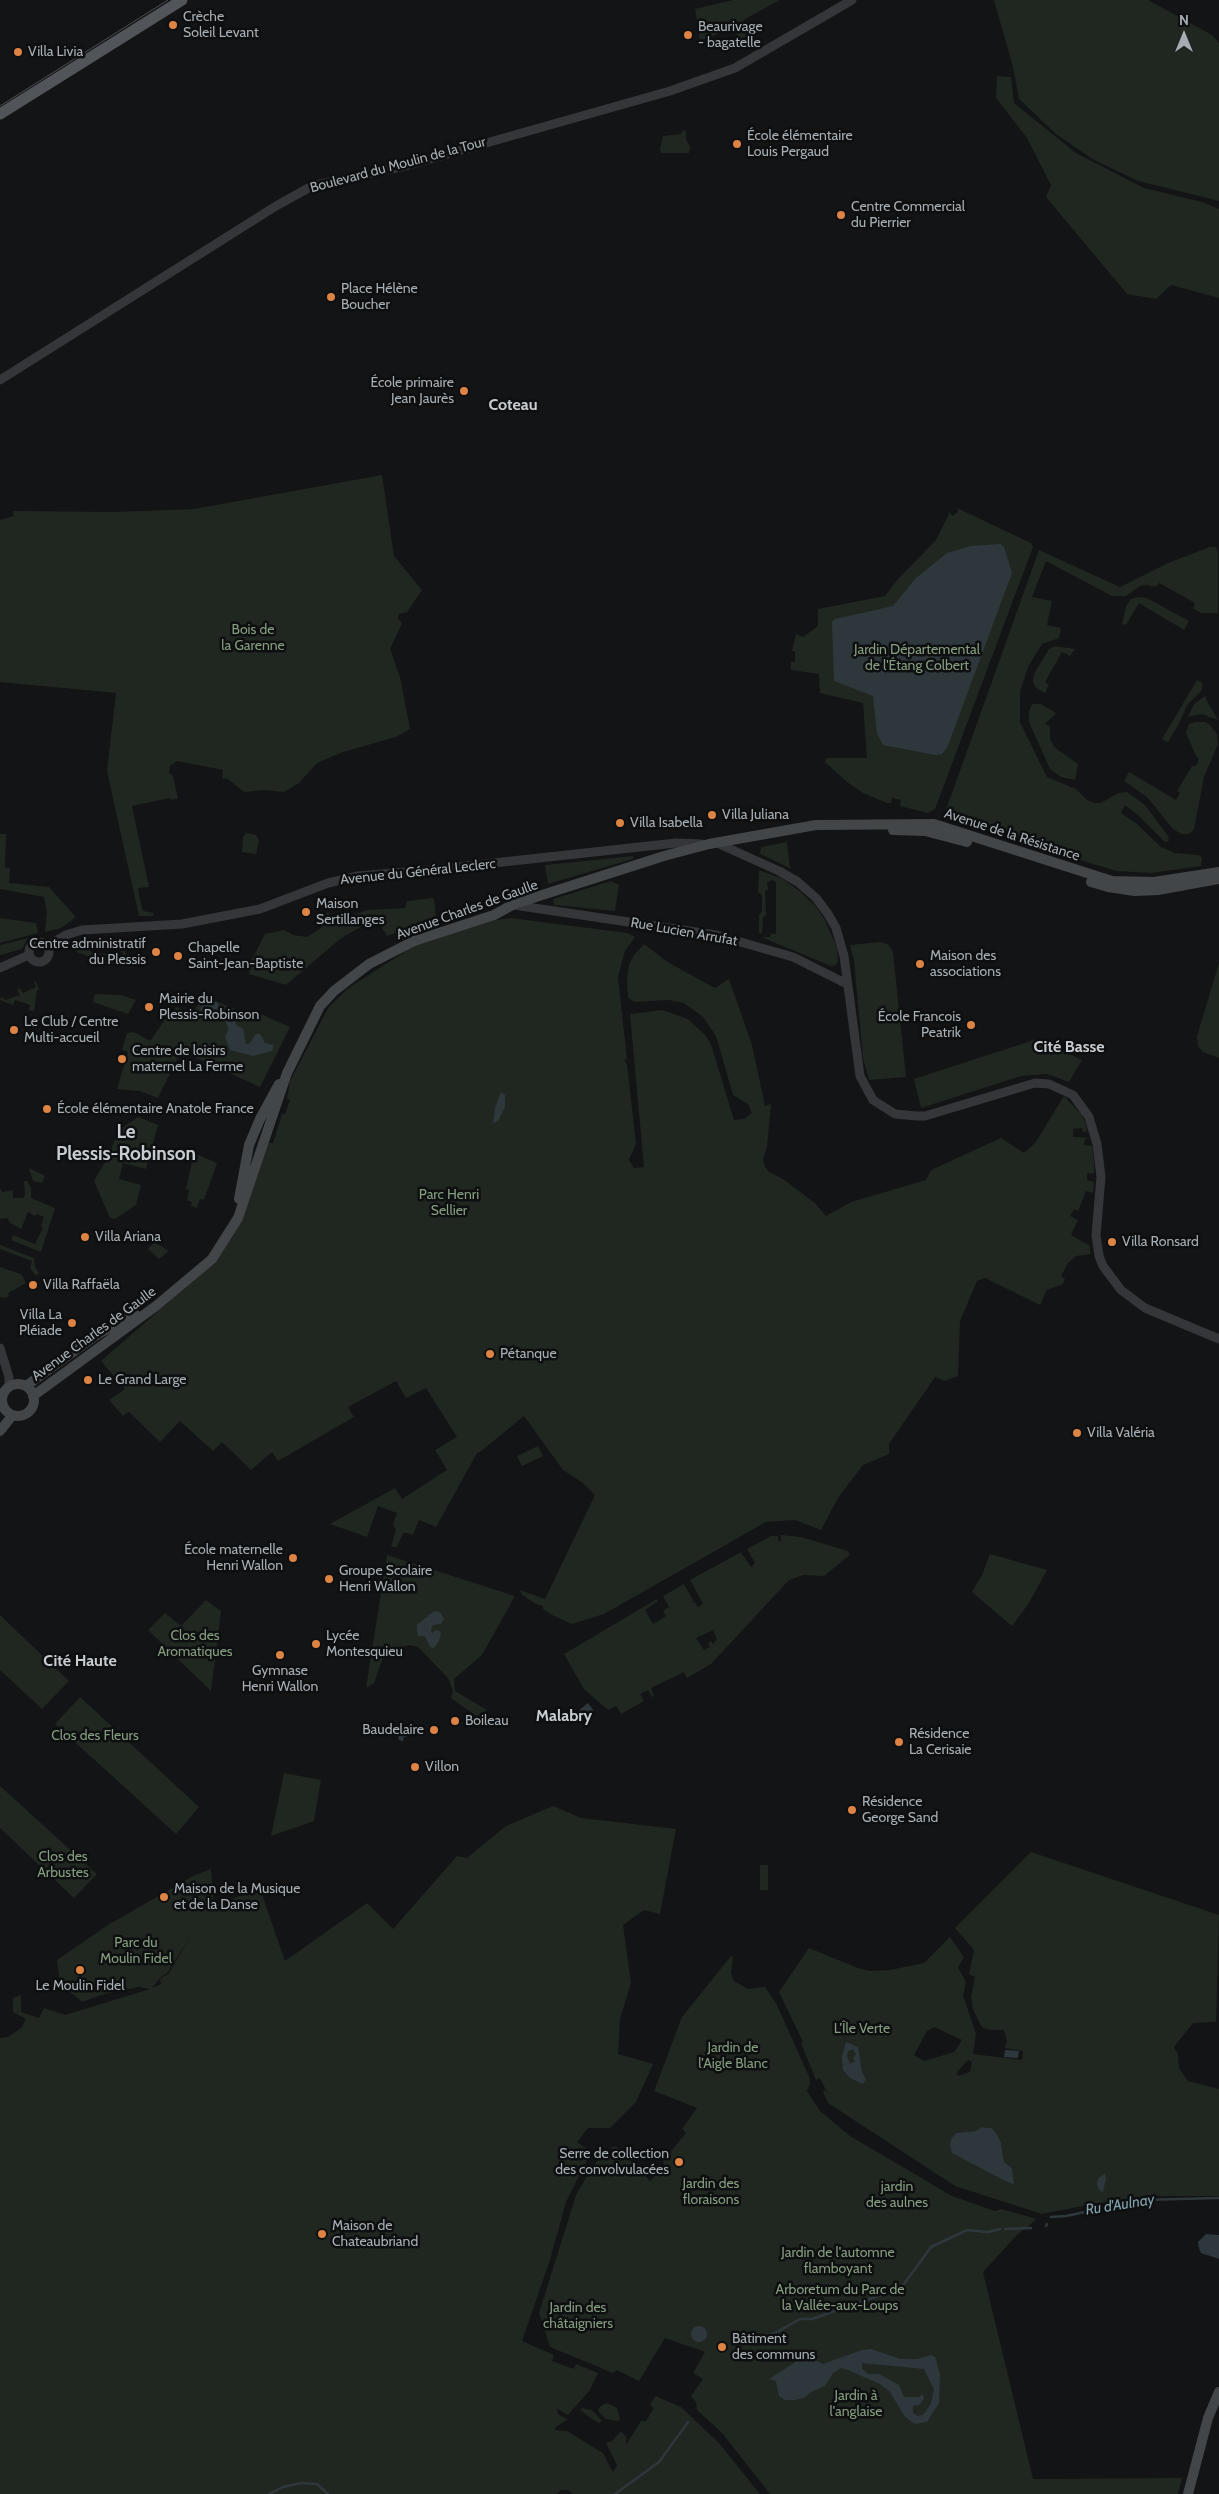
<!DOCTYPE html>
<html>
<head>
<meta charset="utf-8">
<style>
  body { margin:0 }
  #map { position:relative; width:1219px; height:2494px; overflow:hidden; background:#131415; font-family:Cabin,sans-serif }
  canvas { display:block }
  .north { position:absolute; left:1159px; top:10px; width:50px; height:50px; -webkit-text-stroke:4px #0e0f10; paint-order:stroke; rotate:0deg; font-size:14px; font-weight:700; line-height:20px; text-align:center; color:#a6aeb3 }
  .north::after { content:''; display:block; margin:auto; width:18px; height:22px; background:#a6aeb3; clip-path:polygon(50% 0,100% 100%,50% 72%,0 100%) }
</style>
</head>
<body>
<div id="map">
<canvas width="1219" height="2494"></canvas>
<div class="north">N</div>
</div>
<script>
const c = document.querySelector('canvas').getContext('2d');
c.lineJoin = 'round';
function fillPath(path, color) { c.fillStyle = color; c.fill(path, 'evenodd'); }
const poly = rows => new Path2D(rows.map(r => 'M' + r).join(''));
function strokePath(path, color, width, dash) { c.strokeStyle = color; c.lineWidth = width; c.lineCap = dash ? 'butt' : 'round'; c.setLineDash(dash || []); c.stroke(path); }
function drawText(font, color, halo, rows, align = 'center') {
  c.font = font + ' Cabin,sans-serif'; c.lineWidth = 5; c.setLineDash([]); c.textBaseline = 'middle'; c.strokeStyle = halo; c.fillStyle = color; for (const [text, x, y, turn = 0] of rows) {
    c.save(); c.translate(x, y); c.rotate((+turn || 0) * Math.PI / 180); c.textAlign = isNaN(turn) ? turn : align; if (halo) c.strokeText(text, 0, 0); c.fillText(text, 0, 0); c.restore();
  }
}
const green = poly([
  [733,0,780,0,743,20,756,42,744,47,733,28,700,41,695,9],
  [994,0,1148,0,1212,35,1219,43,1219,201,1138,181,1094,160,1056,134,1019,99,1013,67],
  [997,76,1011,77,1014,103,1076,153,1144,188,1202,202,1219,209,1219,298,1171,285,1156,299,1127,294,1046,197,1051,185,1027,138,996,98],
  [683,130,686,131,686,139,690,147,689,153,661,153,660,149,663,136,681,134],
  [382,475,394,556,422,590,407,612,399,614,398,619,402,623,390,649,400,677,410,729,396,737,343,752,317,763,299,783,284,792,264,790,244,792,228,779,222,778,223,770,177,761,170,766,169,773,173,776,178,798,171,800,167,790,170,798,132,806,149,887,138,888,139,895,143,911,154,913,153,916,139,916,107,771,116,693,0,682,0,520,14,516,13,511,115,512,194,509],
  [957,508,1031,543,1033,547,935,809,928,813,900,806,901,800,892,798,891,803,887,803,863,793,847,782,825,762,826,758,867,758,863,703,820,693,819,674,791,670,791,662,795,662,795,651,792,651,796,634,803,637,818,626,818,609,885,596,898,579,936,540,950,512,952,516,958,512],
  [1210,547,1216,547,1218,552,1218,613,1202,613,1193,609,1195,603,1159,583,1156,587,1147,585,1140,586,1126,596,1112,596,1046,561,1032,597,1052,601,1047,625,1061,628,1059,638,1042,644,1028,667,1020,692,1020,722,1047,777,1076,789,1087,800,1095,803,1101,803,1118,793,1127,792,1145,805,1168,836,1169,841,1165,842,1139,816,1125,805,1121,813,1137,824,1161,847,1175,853,1199,855,1202,858,1201,866,1151,873,1116,871,943,818,1039,550,1120,587,1168,563],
  [1138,597,1147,598,1189,621,1184,630,1139,603,1126,625,1122,624,1126,606,1131,599],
  [1055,646,1075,649,1070,656,1062,652,1045,682,1049,685,1045,693,1036,688,1033,682,1034,674,1049,649],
  [1197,680,1202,683,1202,690,1187,705,1180,722,1168,742,1162,739],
  [1205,696,1208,703,1218,720,1202,714,1188,717,1194,704],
  [1032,704,1041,704,1056,713,1045,724,1050,726,1050,739,1054,747,1078,764,1075,780,1061,777,1050,769,1029,722,1029,712],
  [1195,722,1205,722,1210,725,1217,734,1218,744,1204,777,1194,829,1189,834,1181,834,1173,829,1147,797,1124,781,1129,772,1176,800,1180,793,1177,791,1192,766,1196,766,1199,759,1196,756,1186,733,1189,724],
  [246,833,256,835,259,840,256,854,242,852,243,837],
  [0,834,6,834,5,868,10,868,9,883,49,887,76,917,61,928,45,932,47,912,44,897,0,889],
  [787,842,790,868,760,854,761,847],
  [633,856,633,859,548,884,545,865],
  [759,870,783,879,801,892,817,908,825,920,837,948,838,962,836,965,831,966,761,937,770,937,771,934,776,934,776,882,772,880,767,882,768,890,765,890,766,916,763,917,762,933,759,933,759,915,762,912,762,895,758,892],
  [611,881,619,885,615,911,554,905,553,899],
  [434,898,436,920,387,936,379,923,366,928,364,925,340,939,286,985,249,974,251,961,265,934,284,930,293,935,307,937,321,928,324,916,328,912,335,922,367,910,405,908,407,901],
  [0,918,36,923,38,933,0,943],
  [511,918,627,933,635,937,625,951,618,977,627,1059,624,1060,627,1064,636,1144,629,1160,634,1168,644,1167,630,1014,662,1010,688,1019,705,1035,711,1044,734,1120,744,1119,752,1113,748,1104,733,1095,716,1036,703,1017,684,1003,669,1000,635,1002,628,998,627,978,629,965,634,955,644,944,669,963,715,988,729,979,752,1045,765,1106,771,1104,767,1147,763,1159,765,1167,769,1172,783,1179,815,1203,826,1216,851,1202,926,1180,931,1170,1001,1138,1024,1153,1035,1143,1064,1096,1081,1114,1086,1124,1087,1131,1083,1132,1082,1128,1073,1129,1073,1137,1090,1138,1085,1139,1084,1145,1092,1146,1094,1162,1094,1174,1088,1173,1087,1176,1087,1180,1094,1182,1093,1193,1086,1191,1078,1211,1074,1209,1070,1216,1078,1220,1071,1235,1089,1245,1091,1254,1076,1256,1068,1263,1061,1276,1065,1279,1063,1284,1047,1290,1040,1305,985,1278,977,1281,960,1321,958,1376,944,1381,935,1377,889,1444,889,1454,863,1465,838,1498,821,1530,795,1520,766,1522,604,1614,572,1624,552,1615,543,1609,543,1606,536,1604,522,1595,520,1590,545,1599,595,1495,583,1483,563,1470,524,1416,480,1452,477,1453,436,1527,419,1520,413,1535,404,1532,396,1548,391,1546,396,1530,393,1524,397,1513,378,1506,367,1537,330,1524,395,1488,402,1499,447,1470,435,1450,457,1437,426,1388,406,1398,396,1381,348,1407,354,1417,278,1461,272,1452,251,1470,222,1442,213,1451,180,1421,160,1442,129,1412,123,1416,109,1400,125,1389,101,1361,211,1265,267,1143,273,1143,282,1114,285,1114,290,1100,287,1099,290,1081,328,1008,347,989,420,942,487,921],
  [28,938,22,949,0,955,0,945],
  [88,938,91,952,97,954,113,954,114,958,122,957,124,956,121,951,125,950,128,966,103,962,77,952,73,945,67,946,68,943,76,940,77,944,78,940],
  [881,942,889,945,893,952,906,1077,869,1080,863,1058,854,961,850,945],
  [1219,963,1219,1058,1203,1052,1198,1046,1197,1036],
  [36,981,39,990,37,990,34,1012,29,1010,30,1005,15,1000,13,1005,0,1000,2,996,5,1000,20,995,17,990,20,988,23,993,36,987,34,982],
  [95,994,121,995,136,1000,128,1014,93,1002],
  [204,996,251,1016,254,1011,290,1027,260,1087,181,1051,158,1098,139,1091,117,1089,128,1052,122,1050,127,1033,134,1032,150,1041,169,1014,177,1007,191,1015],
  [1037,1039,1082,1060,1069,1082,1047,1074,1021,1076,921,1108,914,1079],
  [138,1117,158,1125,146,1169,123,1163,119,1179,141,1185,136,1205,115,1219,110,1218,94,1181,109,1155,118,1131],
  [194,1153,217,1163,204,1200,200,1199,197,1208,191,1206,192,1202,187,1200,189,1190,186,1189],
  [29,1168,45,1176,42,1183,33,1181],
  [24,1181,27,1181,31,1188,31,1198,55,1208,41,1252,11,1240,13,1235,35,1244,43,1228,41,1226,44,1217,37,1214,35,1216,28,1212,21,1229,10,1223,7,1218,0,1219,0,1187,2,1192,13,1190,13,1198,23,1198,25,1195],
  [154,1242,169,1251,159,1259,148,1249],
  [0,1245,34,1258,35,1267,39,1273,36,1276,30,1268,32,1261,0,1249],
  [0,1267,21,1274,26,1283,8,1293,9,1296,6,1298,0,1297],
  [538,1446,543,1456,522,1466,517,1456],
  [781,1535,801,1537,848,1551,850,1555,824,1576,803,1575,789,1580,711,1664,687,1678,684,1672,651,1688,654,1696,652,1697,648,1690,640,1694,644,1701,621,1714,616,1706,608,1710,584,1689,564,1654,657,1599,658,1601,645,1610,653,1624,666,1616,663,1611,669,1607,663,1596,684,1584,693,1600,692,1603,695,1602,698,1607,703,1604,690,1580,741,1552,751,1567,755,1563,747,1549,771,1536,778,1536,778,1541,781,1541],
  [713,1630,717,1639,713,1644,711,1641,708,1643,710,1647,704,1650,696,1638],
  [990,1554,1047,1570,1029,1603,1012,1626,972,1592,982,1575],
  [387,1555,515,1596,482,1655,454,1679,455,1691,487,1710,482,1720,451,1698,453,1691,448,1678,418,1647,409,1645,385,1652,374,1683,366,1688],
  [206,1600,221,1611,211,1691,148,1630,165,1613,181,1626],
  [0,1615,69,1681,42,1709,0,1670],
  [80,1697,199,1807,176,1834,55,1724],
  [284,1773,321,1780,314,1821,271,1836],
  [0,1786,97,1874,74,1898,0,1828],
  [553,1806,581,1818,676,1829,660,1914,644,1910,623,1925,631,1983,620,2019,618,2054,653,2064,636,2102,610,2128,588,2128,577,2142,591,2152,566,2202,550,2260,522,2341,554,2355,552,2361,574,2369,576,2364,598,2373,590,2390,568,2415,556,2408,559,2415,568,2419,556,2427,555,2430,567,2431,603,2453,613,2472,617,2465,606,2443,612,2441,621,2431,626,2437,626,2445,641,2421,646,2421,654,2408,650,2405,655,2396,681,2407,719,2443,760,2494,573,2494,568,2490,561,2490,557,2494,0,2494,0,2038,8,2037,21,2028,26,2019,13,2012,13,1998,21,1995,21,2012,39,2018,44,2008,65,2015,150,1989,139,1987,101,1995,82,2002,60,1983,57,1960,108,1925,193,1876,211,1869,214,1909,218,1904,260,1889,285,1961,367,1903,393,1929,457,1856,467,1858,506,1826],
  [191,1935,169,1973,160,1979,161,1984,152,1988,160,1978,168,1972],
  [1031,1852,1219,1915,1216,2022,1193,2023,1174,2047,1178,2054,1179,2068,1188,2081,1219,2089,1219,2196,1152,2196,1093,2204,1042,2214,955,2186,828,2103,823,2092,825,2090,829,2096,820,2078,816,2080,801,2043,803,2042,779,1992,809,1948,858,1968,870,1971,890,1970,924,1963,950,1937,964,1957,958,1967,966,1982,963,1995,976,2034,973,2054,1022,2060,1023,2051,1005,2048,1007,2041,1004,2030,991,2030,983,2028,979,2022,973,2009,971,1997,975,1977,969,1974,974,1950,955,1928],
  [934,2027,962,2040,954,2052,924,2061,914,2055,927,2031],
  [968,2060,972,2062,970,2072,958,2076,957,2072],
  [981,2127,991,2128,1001,2143,1004,2162,1012,2168,1013,2173,1005,2181,972,2163,950,2145,951,2139,956,2133,977,2131],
  [760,1865,768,1865,768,1890,760,1890],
  [731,1956,733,1957,731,1973,734,1981,748,1989,765,1987,777,2005,810,2079,810,2084,807,2091,820,2111,850,2136,952,2196,995,2211,1001,2209,1037,2219,1017,2235,983,2272,1033,2479,1182,2478,1178,2494,770,2494,722,2433,697,2410,696,2402,691,2396,703,2379,693,2373,705,2352,665,2338,639,2381,617,2370,613,2373,550,2347,539,2313,576,2195,593,2166,603,2154,607,2155,613,2150,611,2147,617,2147,650,2181,665,2166,663,2161,686,2133,682,2129,697,2108,654,2091,682,2017],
  [607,2403,617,2408,620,2419,617,2421,606,2419,599,2412,598,2409,602,2405],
  [582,2408,592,2410,602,2421,599,2423,592,2419,580,2410]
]);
const water = poly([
  [1000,544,1004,547,1012,573,947,748,942,754,935,755,883,745,877,733,873,696,834,681,832,622,835,619,893,606,916,578,947,553,971,546],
  [238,1026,243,1029,246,1044,249,1044,256,1034,260,1034,265,1043,274,1045,272,1051,253,1056,230,1050,225,1037,229,1028],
  [501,1092,505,1095,505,1107,498,1121,493,1123,495,1108],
  [434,1611,440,1612,444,1619,441,1624,433,1625,431,1629,432,1633,436,1630,441,1632,439,1641,434,1648,430,1647,425,1636,418,1636,417,1631,417,1625],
  [588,1703,594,1711,582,1719,577,1712],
  [401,1724,406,1725,404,1732,408,1732,407,1737,404,1737,403,1741,399,1740,398,1735],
  [846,2042,858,2047,862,2072,866,2079,863,2084,850,2078,843,2070,842,2057],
  [853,2049,856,2054,853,2058,855,2061,850,2064,847,2056,848,2051],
  [1005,2050,1019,2051,1018,2058,1004,2057],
  [981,2127,991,2128,996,2133,1001,2143,1004,2162,1012,2168,1014,2184,1005,2181,952,2153,950,2145,951,2139,956,2133,976,2131],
  [1105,2174,1106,2179,1103,2192,1099,2190,1097,2185,1098,2178],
  [1206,2234,1219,2235,1219,2259,1201,2253,1199,2248,1198,2242],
  '691 2334a8 8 0 1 1 16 0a8 8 0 1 1-16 0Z',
  [871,2349,900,2359,917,2359,931,2355,935,2357,940,2374,939,2403,927,2422,915,2424,905,2417,890,2392,880,2384,848,2370,841,2368,833,2373,825,2386,811,2392,804,2398,794,2400,785,2400,779,2396,776,2381,769,2379,805,2356,823,2364,862,2350],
  [862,2363,924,2369,934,2389,931,2403,924,2414,918,2416,913,2413,913,2406,919,2405,924,2399,923,2394,919,2397,904,2397,899,2385,879,2374,868,2374,862,2369]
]);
const stream = poly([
  [1051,2217,1066,2216,1141,2200,1219,2198],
  [1046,2226,1047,2224],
  [1005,2229,1031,2228],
  [753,2341,777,2332,800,2319,812,2319,901,2288,931,2247,967,2230,988,2232,1000,2229],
  [269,2494,283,2487,301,2483,317,2484,328,2494],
  [615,2494,659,2462,688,2422]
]);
const canal = poly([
  [205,1009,209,1005,214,1006,220,1014,229,1018,233,1028]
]);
const tertiary = poly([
  [0,380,276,206,312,186,405,166,670,91,735,68,852,0],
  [717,843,779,871,798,882,816,898,828,914,836,928,844,956,860,1076,873,1100,895,1114,917,1116,925,1116,1035,1083,1049,1084,1073,1095,1089,1117,1097,1144,1101,1177,1096,1235,1099,1256,1103,1266,1121,1290,1145,1308,1219,1339],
  [514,905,716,935,793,957,847,984],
  '29 952a10 10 0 1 1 20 0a10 10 0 1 1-20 0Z',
  [47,946,66,935,82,930,182,924,260,909,328,883,358,876,430,870,676,843,702,844],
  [0,968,29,955],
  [0,1348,9,1377,9,1386]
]);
const secondary = poly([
  [893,830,925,831,967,842],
  [1091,882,1108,887,1135,891,1158,890,1219,879],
  [239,1199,249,1145,260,1119,279,1084],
  '2 1400a16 16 0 1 1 32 0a16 16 0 1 1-32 0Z',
  [26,1386,98,1334,135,1314],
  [33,1396,156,1306,212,1259,238,1218,287,1073,320,1006,334,991,369,964,414,941,494,915,514,904,664,856,709,844,816,825,934,824,1112,881,1154,882,1219,872],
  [0,1431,12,1416],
  [1188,2494,1208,2418,1219,2392]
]);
const primary = poly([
  [0,114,182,0]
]);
const tram = poly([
  [0,106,168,0]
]);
const markers = [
  [173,25,5,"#dd8343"],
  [688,35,5,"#dd8343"],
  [18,52,5,"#dd8343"],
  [737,144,5,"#dd8343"],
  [841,215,5,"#dd8343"],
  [331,297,5,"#dd8343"],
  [464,391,5,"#dd8343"],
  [712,815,5,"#dd8343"],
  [620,823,5,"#dd8343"],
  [306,912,5,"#dd8343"],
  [156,952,5,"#dd8343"],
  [178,956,5,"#dd8343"],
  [920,964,5,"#dd8343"],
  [149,1007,5,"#dd8343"],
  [971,1025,5,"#dd8343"],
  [14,1030,5,"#dd8343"],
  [122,1059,5,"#dd8343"],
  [47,1109,5,"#dd8343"],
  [85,1237,5,"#dd8343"],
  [1112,1242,5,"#dd8343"],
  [33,1285,5,"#dd8343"],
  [72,1323,5,"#dd8343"],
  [490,1354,5,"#dd8343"],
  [88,1380,5,"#dd8343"],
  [1077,1433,5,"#dd8343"],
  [293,1558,5,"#dd8343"],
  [329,1579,5,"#dd8343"],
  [316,1644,5,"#dd8343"],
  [280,1655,5,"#dd8343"],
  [455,1721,5,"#dd8343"],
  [434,1730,5,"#dd8343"],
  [899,1742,5,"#dd8343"],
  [415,1767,5,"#dd8343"],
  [852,1810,5,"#dd8343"],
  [164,1897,5,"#dd8343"],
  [80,1970,5,"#dd8343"],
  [679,2162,5,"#dd8343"],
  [322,2234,5,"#dd8343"],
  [722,2347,5,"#dd8343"]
];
const poiNames = [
  ["Crèche",183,17],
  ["Soleil Levant",183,33],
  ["Beaurivage",698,27],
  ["- bagatelle",698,43],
  ["Villa Livia",28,52],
  ["École élémentaire",747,136],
  ["Louis Pergaud",747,152],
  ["Centre Commercial",851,207],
  ["du Pierrier",851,223],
  ["Place Hélène",341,289],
  ["Boucher",341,305],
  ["École primaire",454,383,"right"],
  ["Jean Jaurès",454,399,"right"],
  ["Villa Juliana",722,815],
  ["Villa Isabella",630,823],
  ["Maison",316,904],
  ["Sertillanges",316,920],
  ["Centre administratif",146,944,"right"],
  ["du Plessis",146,960,"right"],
  ["Chapelle",188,948],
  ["Saint-Jean-Baptiste",188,964],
  ["Maison des",930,956],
  ["associations",930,972],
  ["Mairie du",159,999],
  ["Plessis-Robinson",159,1015],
  ["École Francois",961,1017,"right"],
  ["Peatrik",961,1033,"right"],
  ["Le Club / Centre",24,1022],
  ["Multi-accueil",24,1038],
  ["Centre de loisirs",132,1051],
  ["maternel La Ferme",132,1067],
  ["École élémentaire Anatole France",57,1109],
  ["Villa Ariana",95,1237],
  ["Villa Ronsard",1122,1242],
  ["Villa Raffaëla",43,1285],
  ["Villa La",62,1315,"right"],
  ["Pléiade",62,1331,"right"],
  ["Pétanque",500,1354],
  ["Le Grand Large",98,1380],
  ["Villa Valéria",1087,1433],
  ["École maternelle",283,1550,"right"],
  ["Henri Wallon",283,1566,"right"],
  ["Groupe Scolaire",339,1571],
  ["Henri Wallon",339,1587],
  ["Lycée",326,1636],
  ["Montesquieu",326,1652],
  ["Gymnase",280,1671,"center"],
  ["Henri Wallon",280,1687,"center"],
  ["Boileau",465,1721],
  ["Baudelaire",424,1730,"right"],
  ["Résidence",909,1734],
  ["La Cerisaie",909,1750],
  ["Villon",425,1767],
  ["Résidence",862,1802],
  ["George Sand",862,1818],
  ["Maison de la Musique",174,1889],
  ["et de la Danse",174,1905],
  ["Le Moulin Fidel",80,1986,"center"],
  ["Serre de collection",669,2154,"right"],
  ["des convolvulacées",669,2170,"right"],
  ["Maison de",332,2226],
  ["Chateaubriand",332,2242],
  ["Bâtiment",732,2339],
  ["des communs",732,2355]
];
const streetNames = [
  ["Boulevard du Moulin de la Tour",398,165,-15],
  ["Avenue de la Résistance",1012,835,18],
  ["Avenue du Général Leclerc",418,872,-6],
  ["Avenue Charles de Gaulle",467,910,-20],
  ["Rue Lucien Arrufat",684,932,10],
  ["Avenue Charles de Gaulle",94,1334,-36]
];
const parkNames = [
  ["Bois de",253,630],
  ["la Garenne",253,646],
  ["Jardin Départemental",917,650],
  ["de l'Étang Colbert",917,666],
  ["Parc Henri",449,1195],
  ["Sellier",449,1211],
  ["Clos des",195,1636],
  ["Aromatiques",195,1652],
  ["Clos des Fleurs",95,1736],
  ["Clos des",63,1857],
  ["Arbustes",63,1873],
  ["Parc du",136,1943],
  ["Moulin Fidel",136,1959],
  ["L'Île Verte",862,2029],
  ["Jardin de",733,2048],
  ["l’Aigle Blanc",733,2064],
  ["Jardin des",711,2184],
  ["floraisons",711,2200],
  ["jardin",897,2187],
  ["des aulnes",897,2203],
  ["Jardin de l'automne",838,2253],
  ["flamboyant",838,2269],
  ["Arboretum du Parc de",840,2290],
  ["la Vallée-aux-Loups",840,2306],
  ["Jardin des",578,2308],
  ["châtaigniers",578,2324],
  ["Jardin à",856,2396],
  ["l'anglaise",856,2412]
];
const waterNames = [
  ["Ru d'Aulnay",1120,2205,-9]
];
const quarterNames = [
  ["Coteau",513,405],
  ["Cité Basse",1069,1047],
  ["Cité Haute",80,1661],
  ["Malabry",564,1716]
];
const districtNames = [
  ["Le",126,1132],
  ["Plessis-Robinson",126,1154]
];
fillPath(green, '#202720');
fillPath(water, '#2e383c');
strokePath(stream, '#2e383c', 2.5);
strokePath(canal, '#2e383c', 9);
strokePath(tertiary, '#353639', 9);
strokePath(secondary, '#434649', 10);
strokePath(primary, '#515458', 11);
strokePath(tram, '#4c4f52', 1);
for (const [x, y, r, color] of markers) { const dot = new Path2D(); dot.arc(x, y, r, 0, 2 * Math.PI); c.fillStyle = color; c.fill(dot); strokePath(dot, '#0e0f10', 2); }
drawText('14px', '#a6aeb3', '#0e0f10', poiNames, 'left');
drawText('14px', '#a6aeb3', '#0e0f10', streetNames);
drawText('14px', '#859d7f', '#0e0f10', parkNames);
drawText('italic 15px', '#81a2ab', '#0e0f10', waterNames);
drawText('bold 16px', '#c7ccd0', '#0e0f10', quarterNames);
drawText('bold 19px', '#c7ccd0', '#0e0f10', districtNames);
</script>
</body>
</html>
